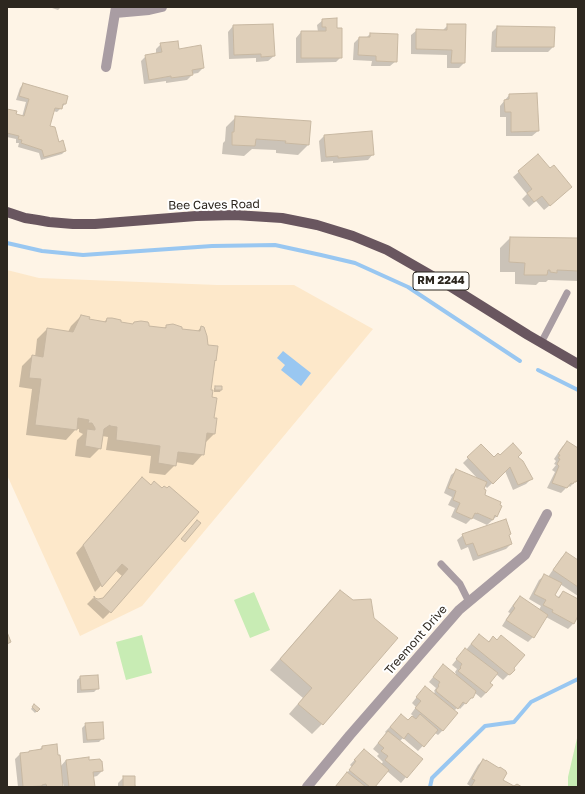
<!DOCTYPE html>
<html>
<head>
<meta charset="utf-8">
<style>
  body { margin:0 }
  #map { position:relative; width:585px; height:794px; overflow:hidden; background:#fef4e6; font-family:"Golos Text",sans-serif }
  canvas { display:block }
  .frame { position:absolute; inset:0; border:8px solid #2d271f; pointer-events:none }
</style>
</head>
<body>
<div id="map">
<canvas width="585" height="794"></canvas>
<div class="frame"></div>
</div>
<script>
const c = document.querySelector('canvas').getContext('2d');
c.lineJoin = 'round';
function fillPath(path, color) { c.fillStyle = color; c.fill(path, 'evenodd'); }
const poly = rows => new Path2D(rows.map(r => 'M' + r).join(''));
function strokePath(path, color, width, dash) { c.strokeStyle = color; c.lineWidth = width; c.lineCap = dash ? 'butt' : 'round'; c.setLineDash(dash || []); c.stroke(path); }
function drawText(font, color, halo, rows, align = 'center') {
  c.font = font + ' "Golos Text",sans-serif'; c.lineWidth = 4; c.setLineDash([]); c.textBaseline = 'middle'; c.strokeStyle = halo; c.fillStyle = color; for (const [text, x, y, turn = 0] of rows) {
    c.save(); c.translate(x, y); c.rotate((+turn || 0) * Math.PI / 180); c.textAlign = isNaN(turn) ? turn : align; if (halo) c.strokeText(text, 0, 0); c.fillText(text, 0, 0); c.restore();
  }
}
const built = poly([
  [7,270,39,278,217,285,294,285,373,329,142,606,80,636,7,475]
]);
const green = poly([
  [254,592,270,630,250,638,234,600],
  [142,635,152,673,126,680,116,642],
  [578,734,578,787,568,787,568,777]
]);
const water = poly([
  [283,351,311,373,301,386,281,370,285,365,277,358]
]);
const shadow = poly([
  [49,7,61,7,58,10],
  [323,20,336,29,341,57,336,62,296,63,296,38,301,32,318,32,317,25],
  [448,25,464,63,459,68,447,68,447,55,411,54,411,35,417,30,442,31],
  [233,26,274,56,268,61,256,62,256,58,229,59,228,32],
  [497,27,554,28,553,47,548,52,491,52,492,32],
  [370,34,396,61,390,66,371,66,372,61,353,60,354,43,359,38,366,38],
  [161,44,178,50,203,68,198,73,192,74,192,75,187,80,166,83,166,81,144,84,141,61,146,56,156,54,156,49],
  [23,84,65,104,57,112,53,111,49,127,59,143,65,151,62,154,41,160,39,153,18,147,19,143,16,143,16,139,7,137,7,110,15,115,22,117,26,102,16,100,20,88],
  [510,94,538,131,532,136,506,136,506,117,500,117,500,106],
  [236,117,308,145,298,155,276,153,276,150,252,149,244,156,222,154,223,143,225,141,226,127],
  [324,136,373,154,368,160,333,163,333,161,321,162,319,141],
  [538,155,566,192,544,210,536,201,529,207,522,199,527,194,513,177],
  [510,238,578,239,578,281,548,280,546,282,539,282,536,285,515,284,515,272,500,272,500,248],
  [81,316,88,320,104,322,107,319,120,323,164,328,167,326,181,330,197,332,201,327,207,346,215,360,213,362,210,391,215,433,204,444,203,454,193,465,175,462,175,465,165,475,149,473,151,456,106,450,108,437,102,436,100,448,90,458,75,456,77,440,83,434,79,432,79,429,76,429,66,440,26,435,32,389,19,387,22,366,32,356,35,357,37,339,47,329,68,332,71,326],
  [216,387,221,387,221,390,220,392,214,392,214,388],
  [567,442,578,449,578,480,577,479,570,487,569,486,567,488,566,488,561,493,547,488,555,472,552,470,556,465,554,464,556,461,554,459,562,447],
  [481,445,494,458,500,457,517,457,531,479,526,484,513,490,505,471,487,488,485,486,483,490,483,495,497,516,487,525,472,518,466,524,451,517,455,508,448,505,452,497,444,493,451,475,457,470,478,479,463,463],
  [142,478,150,486,162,489,110,612,103,619,87,604,93,598,98,600,102,599,122,576,115,570,95,592,76,553],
  [463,535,508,535,511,544,506,549,473,561,468,547,461,550,457,540],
  [566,553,578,561,578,596,560,584,554,596,557,598,563,592,578,600,578,614,573,624,568,629,546,617,533,637,528,642,502,626,510,613,508,612,515,602,520,597,539,610,541,606,529,599,539,580,545,575,548,577,561,558],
  [340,591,322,724,312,734,289,714,303,698,270,670,330,601],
  [493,638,513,668,510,673,503,680,496,674,489,684,486,693,481,698,475,693,460,709,458,707,454,711,443,730,438,735,435,733,418,751,403,738,399,742,406,777,401,783,387,771,374,787,335,787,352,767,350,765,359,755,381,764,383,762,377,756,379,754,373,749,386,733,385,732,401,715,408,721,413,716,411,714,416,707,412,703,420,693,433,694,435,692,434,691,436,688,429,682,438,671,455,675,456,674,455,672,457,669,452,665,465,649,466,650,474,640,488,642],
  [80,677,97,689,94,692,77,693,77,680],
  [34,705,39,709,35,713,31,709],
  [86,724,103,738,99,742,83,743,82,728],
  [42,747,60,767,66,760,89,761,102,771,97,776,93,777,94,787,64,787,63,783,61,783,62,787,18,787,15,759,20,754,38,751],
  [483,760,502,780,514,787,469,787,470,786,467,784,478,765],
  [124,777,134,787,118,787,118,783]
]);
const stream = poly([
  [7,243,42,251,83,255,212,246,275,245,321,255,355,263,408,287,520,361],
  [538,370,578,390],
  [430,787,432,778,485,726,514,722,531,702,578,679]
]);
const building = poly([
  [337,18,337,28,342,28,342,58,301,58,301,31,326,31,326,27,322,27,322,19,337,18],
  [273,24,275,56,261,57,261,54,234,55,233,25,273,24],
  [447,24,466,24,465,63,451,63,452,50,416,49,416,29,447,30,447,24],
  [497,26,555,27,554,47,496,47,497,26],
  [370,33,398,34,397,62,376,61,376,56,358,55,359,37,370,37,370,33],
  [178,41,179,49,201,45,204,68,192,70,193,75,171,78,171,76,149,80,145,55,162,52,160,43,178,41],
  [23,83,68,96,66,104,63,104,62,109,55,108,50,126,55,127,59,142,63,140,66,151,44,157,42,150,21,143,22,140,18,139,19,136,7,133,7,109,17,111,16,114,24,116,29,99,19,96,23,83],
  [537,93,539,131,511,132,511,112,505,112,504,100,509,99,509,94,537,93],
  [235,116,311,121,309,145,285,143,286,141,256,139,255,146,232,145,232,132,234,132,235,116],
  [372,131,374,155,338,158,338,156,326,157,324,135,372,131],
  [538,154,550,168,554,165,572,187,550,206,542,196,534,202,527,193,532,189,518,171,538,154],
  [510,237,578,238,578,271,557,270,557,273,550,272,550,270,548,270,547,275,524,275,525,263,509,262,510,237],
  [81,315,90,317,89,319,106,322,107,318,112,318,121,320,121,322,133,324,134,322,141,321,148,322,149,324,149,326,166,328,166,325,173,324,182,327,182,329,200,331,201,326,204,327,207,336,208,345,218,346,216,361,215,360,211,390,213,390,212,397,217,398,214,418,217,418,215,434,207,433,204,455,178,452,176,466,158,463,160,446,116,440,117,427,110,426,110,425,104,429,101,449,85,446,87,429,95,430,95,428,92,423,88,423,89,420,78,418,77,430,35,425,41,379,29,378,32,355,43,357,47,328,73,332,81,315],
  [215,386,222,386,222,390,215,390,215,386],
  [567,441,578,448,578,479,576,482,574,482,573,484,571,483,567,488,552,483,559,466,557,464,560,459,558,458,560,455,558,454,567,441],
  [513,443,522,453,518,457,523,461,533,479,518,485,510,467,493,484,467,457,481,444,494,457,498,453,500,455,513,443],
  [456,469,487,482,484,489,486,490,485,495,501,502,500,505,502,506,497,517,495,515,493,520,477,513,477,514,475,513,472,519,456,512,460,503,453,500,456,491,448,488,456,469],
  [142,477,151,485,154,481,162,488,164,486,167,488,169,486,199,512,111,613,94,598,94,596,95,598,98,599,103,598,128,569,122,564,102,587,83,545,142,477],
  [506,519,511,534,509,535,512,544,478,556,473,543,466,545,462,534,506,519],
  [197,520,201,523,185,542,181,539,197,520],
  [566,552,578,560,578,587,553,570,566,552],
  [544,574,562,583,555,595,559,598,563,591,578,599,578,616,574,624,552,612,553,610,543,605,546,600,534,594,544,574],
  [340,590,353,600,371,599,374,618,398,638,323,725,298,704,312,688,280,659,340,590],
  [520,596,548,615,534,638,506,620,515,608,513,606,520,596],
  [7,632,11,642,7,644,7,632],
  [479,634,489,642,493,636,497,640,501,635,525,655,514,668,515,670,511,674,509,675,471,644,479,634],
  [465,648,498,673,490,683,493,685,486,693,458,671,461,668,460,667,462,664,456,659,465,648],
  [443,664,476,691,475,694,473,698,471,698,466,704,463,702,458,709,437,692,436,690,439,686,438,685,440,682,433,677,443,664],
  [98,675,99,689,81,690,80,676,98,675],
  [425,686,458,713,443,731,415,708,421,701,416,697,425,686],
  [34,704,40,709,37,712,32,707,34,704],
  [401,714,408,720,412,716,416,719,420,714,438,730,424,747,408,733,404,739,390,727,401,714],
  [103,722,104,739,87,740,85,723,103,722],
  [388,731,423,759,407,778,385,760,388,756,381,751,384,748,378,743,388,731],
  [57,744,58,755,60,755,63,787,47,787,46,784,42,785,42,786,23,787,20,753,29,752,29,751,42,749,42,746,57,744],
  [364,749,389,770,375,787,370,787,349,770,356,761,354,760,364,749],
  [89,757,89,760,100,759,101,761,102,761,103,771,93,772,95,787,69,787,66,760,89,757],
  [483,759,486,761,486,760,499,768,500,767,506,771,506,772,507,773,503,780,514,786,517,784,522,787,471,787,475,780,472,779,483,759],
  [347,772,366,787,335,787,347,772],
  [123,776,135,776,135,786,138,787,113,787,123,787,123,776]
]);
const lane = poly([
  [541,343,567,293],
  [441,564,460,584,469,602]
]);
const street = poly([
  [115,13,149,10,162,7],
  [106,67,116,7],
  [307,787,350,735,459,610,525,555,547,514]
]);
const primary = poly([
  [7,212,25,218,38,220,49,222,73,224,95,224,196,216,235,215,282,218,317,225,353,236,387,250,408,262,448,285,528,335,578,364]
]);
const shields = [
  [441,281,56]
];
const shieldNames = [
  ["RM 2244",441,281]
];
const streetNames = [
  ["Bee Caves Road",214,205,-1],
  ["Treemont Drive",416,640,-49]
];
fillPath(built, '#fde8ca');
fillPath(green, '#c8ecb4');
fillPath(water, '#99c7f1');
fillPath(shadow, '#0003');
strokePath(stream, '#99c7f1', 4);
fillPath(building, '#dfcfb9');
strokePath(building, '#c8b8a2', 1);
strokePath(lane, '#a99da3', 7);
strokePath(street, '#a99da3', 10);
strokePath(primary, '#69565f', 10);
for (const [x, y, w] of shields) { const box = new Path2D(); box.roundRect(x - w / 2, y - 9, w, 18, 3); c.fillStyle = '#fff'; c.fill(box); strokePath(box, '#2d271f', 1); }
drawText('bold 11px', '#2d271f', null, shieldNames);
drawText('12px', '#2d271f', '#fff', streetNames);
</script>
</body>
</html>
